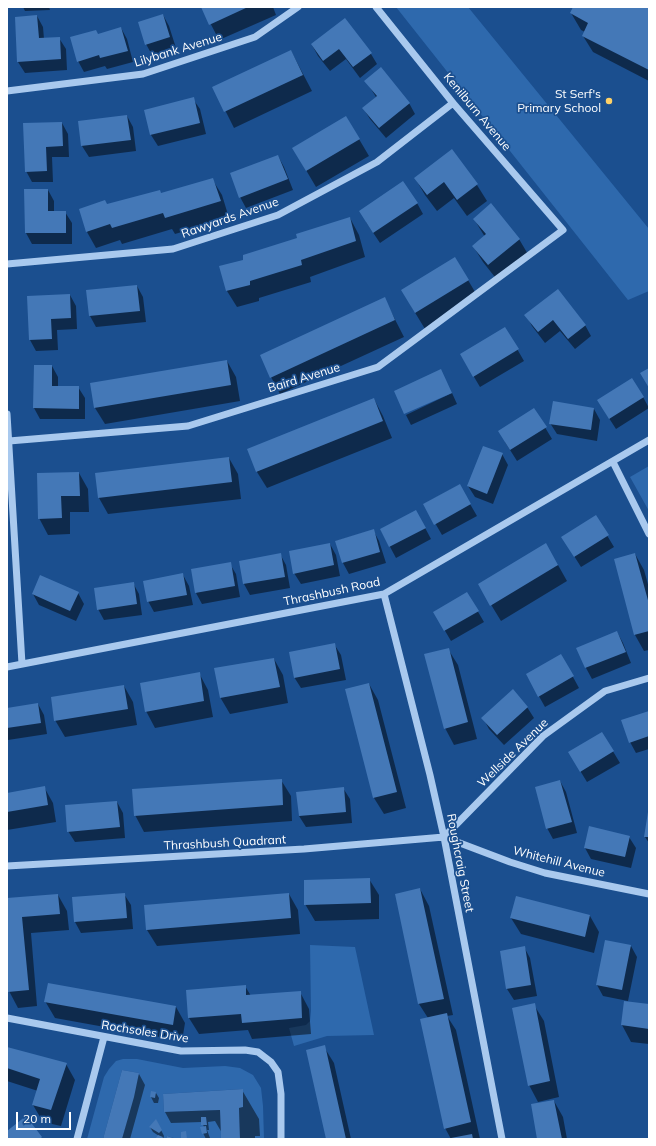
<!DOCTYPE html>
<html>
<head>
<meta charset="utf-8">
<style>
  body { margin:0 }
  #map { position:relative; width:656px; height:1146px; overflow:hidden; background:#1b4f8f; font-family:Mulish,sans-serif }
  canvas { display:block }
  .frame { position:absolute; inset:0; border:8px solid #fff; pointer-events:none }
  .scale { position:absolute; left:16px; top:1112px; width:55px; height:18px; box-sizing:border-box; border:2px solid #fff; border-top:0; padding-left:5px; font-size:12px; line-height:14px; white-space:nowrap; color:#fff; -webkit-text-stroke:3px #1b4f8f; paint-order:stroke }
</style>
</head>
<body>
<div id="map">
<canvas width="656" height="1146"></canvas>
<div class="frame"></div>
<div class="scale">20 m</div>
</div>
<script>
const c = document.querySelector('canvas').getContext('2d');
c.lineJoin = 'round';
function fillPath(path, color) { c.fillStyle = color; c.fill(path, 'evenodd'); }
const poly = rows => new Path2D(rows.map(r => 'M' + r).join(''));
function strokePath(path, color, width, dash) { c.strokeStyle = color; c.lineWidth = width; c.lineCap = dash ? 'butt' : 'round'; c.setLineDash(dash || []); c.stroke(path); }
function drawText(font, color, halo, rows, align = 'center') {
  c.font = font + ' Mulish,sans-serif'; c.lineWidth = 3.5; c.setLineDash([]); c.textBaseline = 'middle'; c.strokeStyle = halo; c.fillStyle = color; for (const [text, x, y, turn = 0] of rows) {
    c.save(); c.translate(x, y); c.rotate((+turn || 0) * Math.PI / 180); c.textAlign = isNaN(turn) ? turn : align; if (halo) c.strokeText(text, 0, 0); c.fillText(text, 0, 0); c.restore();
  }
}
const green = poly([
  [396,7,468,7,649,229,649,291,628,300],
  [649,466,649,511,630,477],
  [310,945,355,947,374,1035,327,1036,294,1046,289,1028,306,1025,310,1021,311,1011],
  [123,1059,137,1059,183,1068,225,1066,240,1068,253,1075,261,1088,263,1106,264,1139,240,1139,239,1108,243,1107,242,1089,163,1094,164,1112,220,1110,221,1139,177,1139,167,1136,166,1139,122,1139,139,1073,122,1070,103,1139,87,1139,104,1077,109,1069,116,1061]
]);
const shadow = poly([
  [23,7,49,7,50,10,25,11],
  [202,7,273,7,276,15,219,40],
  [574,7,649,7,649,81,593,52,583,36,585,32,581,30,571,13],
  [163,15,169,26,176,48,152,55,146,44],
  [37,16,43,27,44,39,59,38,66,49,67,70,25,73,18,62],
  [121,28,127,39,133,62,107,69,105,66,84,72,78,61],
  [312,45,371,54,377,64,360,78,346,59,330,71,318,56],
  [291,51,312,91,234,128,214,88],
  [366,81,409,103,415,114,386,138,370,119,363,108,376,97],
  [193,99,200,109,206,134,158,146,151,135,145,111],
  [127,116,133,127,136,151,89,157,82,146,80,122],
  [346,117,369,156,316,187,293,148],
  [62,123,68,134,69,157,52,157,53,182,32,182,26,171],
  [451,151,477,185,487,201,467,216,454,198,437,211,425,195,415,178],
  [278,156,284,167,293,190,246,208,240,197],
  [212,179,222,195,229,218,175,234,172,229,122,244,120,240,96,248,87,232,107,205,161,194],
  [48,190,54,201,54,212,65,212,72,223,72,244,32,244,26,233],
  [417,203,423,214,380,243,366,222],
  [350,218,359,235,365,257,310,277,311,282,259,298,259,301,237,307,227,291,221,266,244,261],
  [474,219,519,239,529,256,498,281,483,262,473,246,485,237],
  [455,258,478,297,425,329,411,306],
  [137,286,143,297,146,322,96,327,90,316],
  [70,295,76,306,77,329,57,330,58,350,36,351,30,340,28,297],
  [384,298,404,337,280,394,271,377],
  [526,315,585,325,591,336,575,349,560,331,545,343,532,326],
  [505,328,524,361,480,387,461,355],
  [227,361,236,377,240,401,105,424,95,408,91,384],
  [35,366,52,366,58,377,58,387,78,387,85,398,85,419,40,419,34,408],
  [452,393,457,404,411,425,406,415],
  [643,397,649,408,616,429,605,412],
  [374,399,383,416,392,438,267,488,257,472,248,450],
  [534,409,552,439,517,461,505,442],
  [594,409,600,420,597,441,557,434,550,423],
  [502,454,508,465,493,504,475,497,468,486],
  [229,458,238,474,241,499,108,514,99,498,96,474],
  [79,473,88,489,89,512,70,512,70,534,48,535,39,518],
  [459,485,477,516,442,535,424,504],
  [596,517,614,547,581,567,569,548],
  [422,522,431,539,396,558,381,530],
  [373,530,379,541,386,563,349,574,343,563,336,541],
  [330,544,336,555,340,576,301,584,294,573],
  [280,554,286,565,290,588,250,595,244,584,240,562],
  [635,554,644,570,649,588,649,650,644,651,635,635],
  [230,564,236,574,240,597,202,604,196,593],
  [558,565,567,581,501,621,479,585],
  [183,575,189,586,193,605,154,612,148,601],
  [133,583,139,594,142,615,104,620,98,609],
  [78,593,84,604,76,621,39,605,33,594],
  [467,593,484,622,451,641,434,612],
  [617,632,623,643,631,663,592,679,586,668,578,648],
  [334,644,341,655,346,680,301,688,294,677],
  [448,649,458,665,477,739,454,745,445,728],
  [561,655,579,688,545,707,527,675],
  [274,659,283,675,288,703,230,714,220,697],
  [199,673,208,690,213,717,155,728,146,711],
  [369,684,378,700,406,808,384,814,374,798,346,690],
  [124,686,133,702,137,725,65,737,55,720],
  [38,704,44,715,47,734,8,740,7,709],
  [527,707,534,718,504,745,489,729,483,718],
  [649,712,649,749,636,753,630,742],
  [602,733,620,763,587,782,576,764],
  [281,780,291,796,292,821,144,832,135,815],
  [560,781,566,792,577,833,553,839,547,828],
  [44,787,53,803,56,822,7,830,7,794],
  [343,788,350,799,352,823,306,827,299,816],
  [117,802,123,813,125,838,75,842,68,831],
  [649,814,649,843,645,837],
  [629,837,636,848,631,868,591,859,585,848],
  [369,879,379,895,379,919,315,921,305,904],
  [420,889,429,906,453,1015,447,1016,456,1030,480,1139,451,1139,445,1128,428,1018,419,1004],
  [124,894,131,905,133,929,81,933,75,922],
  [289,894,298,910,300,934,157,946,147,930],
  [58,895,67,911,69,930,31,933,37,1006,18,1008,9,991,7,969,7,899],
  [517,897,590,916,599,932,594,953,521,934,511,918],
  [631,946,637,957,628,1001,603,996,597,985],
  [524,947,530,958,537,996,514,1000,507,989],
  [245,986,251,996,300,992,309,1009,311,1034,252,1039,248,1030,199,1034,189,1018],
  [45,1001,176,1007,185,1023,182,1041,55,1018],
  [625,1002,649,1005,649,1044,631,1042,622,1025],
  [534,1005,544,1021,559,1097,538,1102,529,1085],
  [324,1047,334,1063,351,1139,327,1139],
  [7,1048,66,1064,75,1080,61,1126,43,1122,33,1105,38,1091,7,1081],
  [139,1074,145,1085,130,1139,103,1139],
  [242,1090,259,1119,260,1136,255,1136,255,1139,223,1139,222,1133,215,1121,208,1122,209,1130,207,1130,210,1138,206,1139,203,1133,204,1127,202,1122,171,1123,165,1112,164,1095],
  [156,1093,159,1098,158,1103,154,1103,151,1097],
  [554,1101,563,1117,567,1139,538,1139],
  [156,1120,164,1136,163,1139,158,1139,159,1136,153,1132,150,1127]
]);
const building = poly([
  [201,7,248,7,209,25],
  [573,7,649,7,649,70,582,36,588,23,570,13],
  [163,14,170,37,145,45,138,22],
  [37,15,39,38,60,37,61,59,17,62,15,17],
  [345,18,372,53,353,67,339,49,323,61,311,44],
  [121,27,128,51,100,58,99,55,77,62,70,37,96,30,98,34],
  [291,50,303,75,224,112,212,87],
  [381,67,410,103,379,128,362,108,377,96,364,81],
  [194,97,200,123,150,135,144,110],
  [127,115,131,140,81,146,78,121],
  [346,116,360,139,306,171,292,148],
  [62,122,63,146,46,147,47,171,25,172,23,123],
  [452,149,478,184,457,200,444,182,427,195,414,178],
  [278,155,288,179,239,198,230,173],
  [213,178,221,201,165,218,163,213,112,228,110,224,86,232,79,209,105,200,107,204,160,190,161,193],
  [403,181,418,203,373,233,359,211],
  [24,189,48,189,48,211,66,211,66,233,25,233],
  [491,203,520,239,488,265,472,246,486,234,473,219],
  [350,217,356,241,301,260,302,265,250,281,250,285,226,291,219,266,243,260,243,255,297,238,296,234],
  [455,257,469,280,415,313,401,290],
  [137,285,140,311,89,316,86,290],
  [558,289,586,325,568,339,553,320,538,332,524,315],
  [70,294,71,318,51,319,52,339,29,340,27,296],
  [385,297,395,320,270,378,260,355],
  [505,327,519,349,473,377,460,354],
  [227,360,231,385,94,408,90,383],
  [34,365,52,365,52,386,79,386,79,409,33,408],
  [649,368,649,388,640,373],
  [441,369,452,393,404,414,394,391],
  [632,378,644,397,609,419,597,400],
  [374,398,383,421,256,472,247,449],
  [553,401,594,408,591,430,549,424],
  [534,408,547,427,510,450,498,431],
  [483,446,503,453,487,494,467,486],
  [229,457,232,482,98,498,95,473],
  [79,472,80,496,61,496,62,518,38,519,37,473],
  [460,484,471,504,434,525,423,504],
  [416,510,426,528,389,547,380,529],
  [596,515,609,535,574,557,561,537],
  [374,529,380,552,342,563,335,541],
  [330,543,334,565,293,574,289,551],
  [546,543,558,565,490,606,478,584],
  [281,553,285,577,243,584,239,561],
  [635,553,649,604,649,631,634,635,614,559],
  [231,562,235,586,195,593,191,569],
  [183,573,187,595,147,602,143,581],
  [40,575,79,592,70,611,32,594],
  [134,582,137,604,97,610,94,588],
  [467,592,479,611,444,631,433,612],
  [617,631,626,652,585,668,576,648],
  [335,643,340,669,294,678,289,652],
  [449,648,468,722,444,729,424,654],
  [561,654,574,676,538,697,526,674],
  [274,658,280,687,220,698,214,668],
  [200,672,204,701,145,712,140,683],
  [369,683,397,792,373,798,345,689],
  [124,685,128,709,54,721,51,697],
  [513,689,528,707,497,735,481,718],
  [38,703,41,723,7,728,7,708],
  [649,711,649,736,629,743,621,720],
  [602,732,614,751,580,772,568,752],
  [282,779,283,805,134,816,132,789],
  [560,780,572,822,546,829,535,787],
  [45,786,48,805,7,812,7,793],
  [344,787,346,812,299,816,296,792],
  [117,801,120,827,67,832,65,805],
  [648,812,649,812,649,837,644,837],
  [589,826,630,836,625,857,584,848],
  [370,878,371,903,304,905,304,880],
  [420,888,444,999,418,1004,395,894],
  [125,893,127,918,74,922,72,897],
  [289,893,291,918,146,930,144,905],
  [58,894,60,914,22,917,29,990,8,992,7,898],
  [516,896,590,915,585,937,510,918],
  [605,940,631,945,622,990,596,985],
  [525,946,531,985,506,989,500,951],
  [48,983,176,1006,173,1025,44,1002],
  [246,985,246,995,301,991,302,1018,242,1023,241,1014,188,1018,186,990],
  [624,1001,649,1004,649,1029,621,1025],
  [535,1003,550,1081,528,1086,512,1008],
  [447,1013,471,1122,444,1129,420,1019],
  [325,1045,346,1139,326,1139,306,1050],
  [7,1047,67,1063,51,1110,32,1105,40,1079,7,1068],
  [122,1070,139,1073,134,1097,122,1139,103,1139],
  [243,1089,243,1107,239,1108,240,1139,221,1139,220,1110,164,1112,163,1094],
  [151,1091,156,1092,155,1098,150,1097],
  [554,1100,562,1139,537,1139,531,1104],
  [26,1116,42,1137,40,1139,7,1139,7,1131],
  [201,1117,206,1117,207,1125,201,1125],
  [156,1119,162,1130,159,1133,149,1127],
  [206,1126,207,1133,202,1134,200,1127],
  [186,1131,187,1139,181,1139,181,1132],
  [472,1134,473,1139,451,1139,451,1138],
  [158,1135,163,1137,162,1139,156,1138],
  [167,1136,176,1139,166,1139]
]);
const minor = poly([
  [7,91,143,74,255,37,298,7],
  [7,264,173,249,278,215,377,162,453,103],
  [7,414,22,664],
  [9,441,188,426,378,367,563,230,453,103,376,7],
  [613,462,649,534],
  [384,594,430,775,444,837,502,1139],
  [7,667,384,594,649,440],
  [444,837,543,736,605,691,649,678],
  [7,866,304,849,444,837,510,862,545,873,649,894],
  [7,1018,181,1051,245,1050,258,1052,271,1062,278,1072,281,1094,281,1139],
  [77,1139,104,1037]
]);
const markers = [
  [609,101,4,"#ffd166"]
];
const streetNames = [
  ["Lilybank Avenue",178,50,-17],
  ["Kenilburn Avenue",477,112,50],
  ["Rawyards Avenue",230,218,-19],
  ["Baird Avenue",304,378,-17],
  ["Thrashbush Road",332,592,-12],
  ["Wellside Avenue",513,753,-44],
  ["Thrashbush Quadrant",225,843,-3],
  ["Whitehill Avenue",559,862,14],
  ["Roughcraig Street",460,863,79],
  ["Rochsoles Drive",145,1032,9]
];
const poiNames = [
  ["St Serf's",601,94],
  ["Primary School",601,108]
];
fillPath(green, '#2e69ad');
fillPath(shadow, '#0007');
fillPath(building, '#4478b7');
strokePath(minor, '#a9c9ee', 7);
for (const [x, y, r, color] of markers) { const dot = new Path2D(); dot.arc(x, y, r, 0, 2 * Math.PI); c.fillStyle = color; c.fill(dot); strokePath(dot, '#1b4f8f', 1.5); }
drawText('12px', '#fff', '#1b4f8f', streetNames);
drawText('12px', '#fff', '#1b4f8f', poiNames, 'right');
</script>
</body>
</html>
